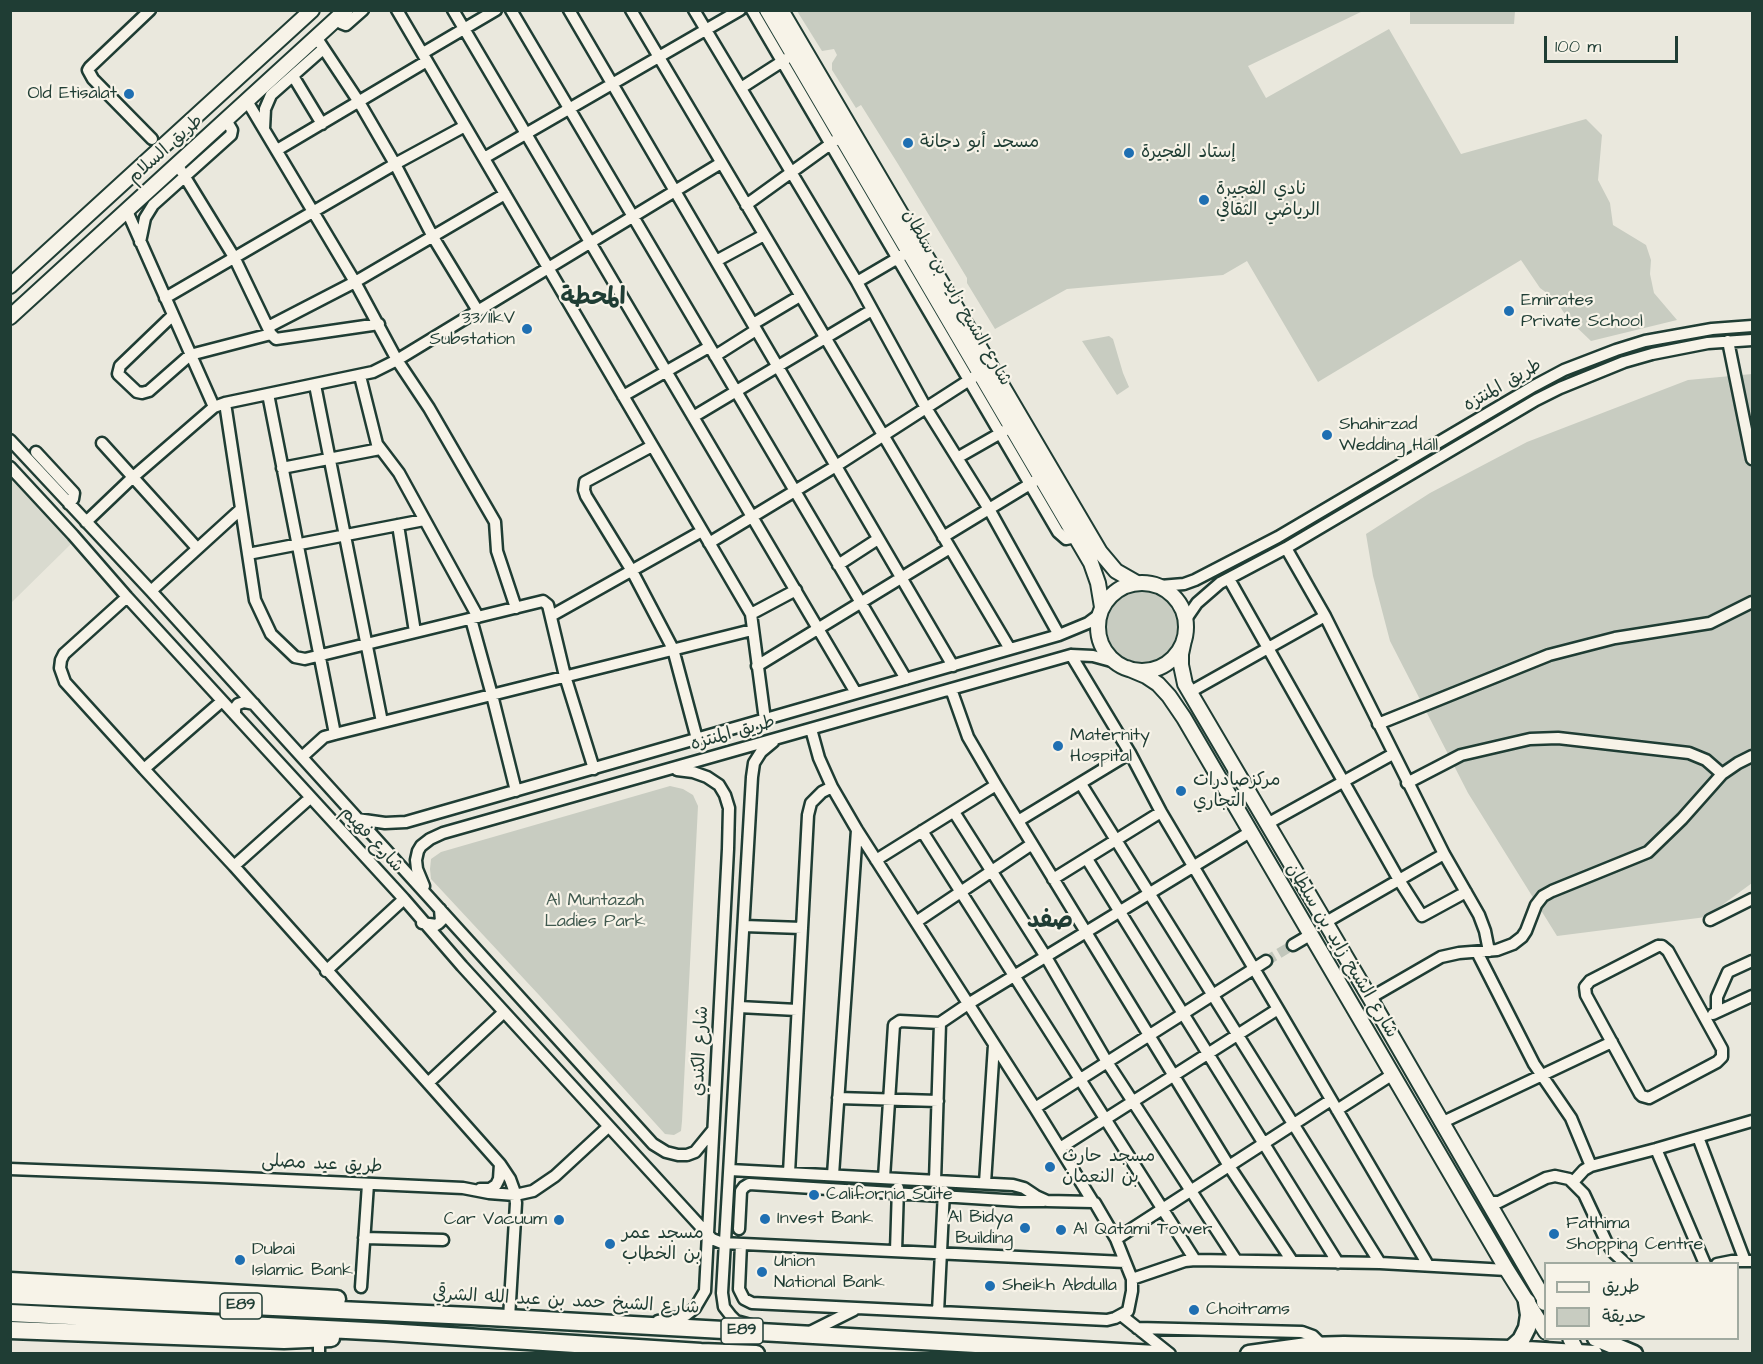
<!DOCTYPE html>
<html>
<head>
<meta charset="utf-8">
<style>
  body { margin:0 }
  #map { position:relative; width:1763px; height:1364px; overflow:hidden; background:#eae8dd; font-family:"Architects Daughter","Playpen Sans Arabic",sans-serif }
  canvas { display:block }
  .frame { position:absolute; inset:0; border:12px solid #1f3d34; pointer-events:none }
  .legend { position:absolute; left:1544px; top:1262px; width:195px; height:78px; box-sizing:border-box; background:#f7f3e8; border:2px solid #a1aaa0; margin:0; padding:8px 10px; list-style:none; font-size:18px; color:#1f3d34 }
  .legend li { display:flex; align-items:center; gap:12px; height:30px }
  .legend b { width:30px; border:2px solid #a1aaa0 }
  .scale { position:absolute; left:1544px; top:36px; width:134px; height:27px; box-sizing:border-box; border:3px solid #1f3d34; border-top:0; padding-left:8px; font-size:18px; line-height:21px; white-space:nowrap; color:#1f3d34; -webkit-text-stroke:4px #f7f3e8; paint-order:stroke }
</style>
</head>
<body>
<div id="map">
<canvas width="1763" height="1364"></canvas>
<div class="frame"></div>
<ul class="legend">
<li><b style="height:8px;background:#f7f3e8"></b>طريق</li>
<li><b style="height:16px;background:#c8ccc1"></b>حديقة</li>
</ul>
<div class="scale">100 m</div>
</div>
<script>
const c = document.querySelector('canvas').getContext('2d');
c.lineJoin = 'round';
function fillPath(path, color) { c.fillStyle = color; c.fill(path, 'evenodd'); }
const poly = rows => new Path2D(rows.map(r => 'M' + r).join(''));
function strokePath(path, color, width, dash) { c.strokeStyle = color; c.lineWidth = width; c.lineCap = dash ? 'butt' : 'round'; c.setLineDash(dash || []); c.stroke(path); }
function drawText(font, color, halo, rows, align = 'center') {
  c.font = font + ' "Architects Daughter","Playpen Sans Arabic",sans-serif'; c.lineWidth = 4.5; c.setLineDash([]); c.textBaseline = 'middle'; c.strokeStyle = halo; c.fillStyle = color; for (const [text, x, y, turn = 0] of rows) {
    c.save(); c.translate(x, y); c.rotate((+turn || 0) * Math.PI / 180); c.textAlign = isNaN(turn) ? turn : align; if (halo) c.strokeText(text, 0, 0); c.fillText(text, 0, 0); c.restore();
  }
}
const built = poly([
  [11,477,73,542,11,603]
]);
const green = poly([
  [797,11,1363,11,1248,66,1266,98,1389,29,1461,154,1586,119,1602,135,1598,180,1610,203,1613,225,1646,245,1651,260,1650,274,1654,293,1677,320,1591,341,1568,319,1555,299,1540,288,1521,260,1318,382,1247,261,1223,275,1067,289,995,329,967,283,967,278,898,164,861,105,856,108,832,70,832,63,837,55,834,49,822,51],
  [1410,11,1515,11,1514,24,1410,24],
  [1109,336,1113,339,1123,373,1129,387,1117,395,1082,341],
  [1752,374,1752,883,1706,917,1557,936,1468,793,1390,641,1373,576,1366,534,1430,493,1527,442,1688,380],
  '1107 627a35 35 0 1 1 70 0a35 35 0 1 1-70 0Z',
  [670,786,683,789,693,795,698,806,682,1121,681,1131,674,1135,665,1134,539,995,431,879,430,869,431,859,441,852]
]);
const minorTunnel = poly([
  [1266,961,1293,945]
]);
const minor = poly([
  [150,10,90,67,88,70,93,79,152,139],
  [397,10,751,614,765,720],
  [453,10,856,693],
  [511,10,906,679],
  [569,10,953,666],
  [631,10,1010,649],
  [694,10,857,282,926,408,989,509,1059,635],
  [752,10,1058,532,1066,539,1076,537],
  [337,18,341,23,346,25,363,10],
  [316,37,359,102,395,164,433,237,478,311],
  [423,53,496,10],
  [293,76,322,124],
  [741,88,786,59],
  [247,101,355,282,397,360,429,408,495,522,497,551,516,608],
  [264,129,265,109,271,95,323,49],
  [277,150,427,61],
  [484,158,740,10],
  [177,164,234,257,270,332],
  [746,205,836,140],
  [127,211,214,407],
  [140,242,145,218,153,205,231,135,232,130,226,120],
  [716,261,764,235],
  [857,282,903,255],
  [165,298,395,164,465,126],
  [172,316,120,366,118,374,137,392,142,393,149,391,190,355,271,334,276,339,379,324],
  [753,324,800,296],
  [268,327,355,282,505,194],
  [1728,341,1752,459],
  [715,356,756,330],
  [360,376,377,444,399,473,478,617],
  [315,385,382,722],
  [268,394,335,734],
  [623,396,709,347],
  [225,403,255,600,271,634,295,657,305,659,543,601,548,605,565,676,594,769],
  [693,417,872,310],
  [10,440,151,591,653,1144,666,1152,678,1155,687,1155,695,1152,713,1130],
  [102,443,197,548],
  [652,446,585,482,584,490,586,496,632,571,673,649,697,739],
  [36,452,74,493,73,499,69,504],
  [957,458,1006,430],
  [10,467,73,535,127,597,404,899,462,966,712,1239,722,1243,1125,1262],
  [282,468,380,449],
  [86,522,132,478,214,407,225,403,373,372,397,360,721,163],
  [398,525,415,632],
  [943,537,1035,481],
  [709,543,836,466,974,377],
  [1286,548,1325,616,1444,854,1479,915,1485,931,1489,951],
  [248,554,424,520],
  [838,565,878,539],
  [1229,579,1399,880,1422,916,1466,892],
  [1160,586,1184,584,1195,580,1278,537,1534,386,1564,370,1616,350,1645,341,1712,329,1752,326],
  [151,591,241,509],
  [127,597,64,654,61,660,60,668,65,682,144,769,222,701],
  [751,614,796,590],
  [551,616,702,531],
  [471,619,492,695,516,791],
  [1186,619,1197,603,1220,583,1286,548,1536,400,1560,388,1624,362,1652,354,1708,343,1752,340],
  [1071,655,1130,753,1161,812,1278,1009,1428,1265],
  [757,666,950,548],
  [951,689,968,737,996,785,1229,1166,1292,1261],
  [1190,692,1325,616],
  [235,715,235,708,238,704,244,702,254,704],
  [1378,724,1549,655,1615,638,1710,623,1752,602],
  [302,757,324,737,335,734,752,630],
  [144,769,234,866,310,798],
  [1407,783,1461,755,1530,739,1558,738,1689,753,1706,760,1722,774,1738,763,1752,756],
  [1081,784,1380,1263],
  [954,812,1046,957,1107,1062,1236,1260],
  [357,819,385,823,406,822,1059,635,1088,623,1100,614],
  [1018,821,1130,753],
  [1267,824,1393,754],
  [922,831,1195,1260],
  [1087,859,1338,1263],
  [876,860,996,785],
  [234,866,428,1083,500,1164,510,1179,514,1190,516,1203,509,1318],
  [1053,879,1161,812],
  [424,886,417,869,416,860,418,851,421,846,430,839,443,833,1071,655,1093,656,1115,662],
  [1710,920,1752,899],
  [916,922,1032,844],
  [1326,922,1444,854],
  [422,923,436,925,439,923,441,921,440,909],
  [744,926,802,928],
  [1293,945,1310,935],
  [1658,946,1662,946,1668,951,1722,1049,1722,1057,1717,1062,1649,1098,1642,1096,1640,1094,1586,995,1585,987,1590,981,1658,946],
  [1477,952,1534,1064,1571,1118,1591,1166],
  [326,971,404,899],
  [1370,998,1441,957,1459,953,1497,950,1513,944,1522,937,1526,931,1536,905,1543,896,1552,891,1648,852,1682,819,1722,774],
  [739,1007,797,1010],
  [1717,1012,1717,997,1728,972,1752,961],
  [1713,1014,1752,996],
  [428,1083,504,1012],
  [838,1098,938,1101],
  [1035,1108,1266,961],
  [1337,1110,1393,1074],
  [1441,1123,1612,1042],
  [1698,1137,1745,1261],
  [1060,1148,1278,1009],
  [1656,1149,1705,1264],
  [10,1169,219,1177,463,1188,489,1193,515,1195,533,1191,555,1176,608,1127],
  [730,1170,1013,1185,1024,1188,1036,1196,1047,1201,1093,1202],
  [789,1173,808,815,811,803,822,792,832,787],
  [833,1175,857,830],
  [884,1178,894,1025,900,1021,940,1023,968,1004,1250,832],
  [935,1181,940,1023],
  [1573,1182,1584,1170,1591,1166,1656,1149,1752,1121],
  [985,1183,994,1045],
  [480,1189,490,1189,496,1185,499,1179,500,1164],
  [1487,1202,1499,1202,1546,1178,1555,1176,1569,1179,1584,1194,1606,1241,1613,1252,1626,1264],
  [739,1229,741,1191,744,1187,749,1184,1020,1201,1044,1201],
  [364,1238,443,1240],
  [1116,1239,1331,1100],
  [741,1244,739,1289,744,1299,752,1303,1107,1320,1115,1318,1128,1311,1132,1291,1132,1279,1116,1239,1095,1203,1093,1202,1035,1108,857,830,832,787,819,758,811,729],
  [896,1251,898,1188],
  [1717,1264,1732,1261,1752,1261],
  [1132,1279,1185,1261,1195,1260,1380,1263,1507,1270],
  [361,1287,368,1184],
  [938,1312,944,1191],
  [1121,1315,1170,1354],
  [658,1321,681,1317,686,1315,695,1308,705,1291,728,849,729,808,725,795,719,785,707,777,693,772,677,770],
  [758,1327,736,1321,731,1316,724,1307,722,1293,752,777,754,763,761,752,773,742],
  [1137,1328,1302,1332,1313,1336,1322,1345],
  [806,1334,854,1310],
  [319,1354,319,1339]
]);
const major = poly([
  [767,10,1091,563,1098,583,1102,607],
  [781,10,1100,552,1116,571,1137,583],
  [10,286,312,10],
  [10,317,346,10],
  '1098 627a44 44 0 1 1 88 0a44 44 0 1 1-88 0Z',
  [1184,640,1181,654,1181,665,1185,684,1370,998,1546,1302],
  [1127,668,1146,676,1158,684,1169,696,1184,718,1507,1270,1546,1332],
  [1570,1338,1578,1354]
]);
const highway = poly([
  [10,1281,337,1299],
  [10,1295,471,1316,1156,1354],
  [1545,1302,1546,1302],
  [10,1313,386,1332,701,1352,756,1354],
  [10,1330,284,1340,331,1338],
  [1596,1338,1634,1354],
  [1511,1349,1521,1340,1527,1328,1529,1315,1527,1302],
  [1249,1354,1307,1346,1344,1345,1511,1349,1594,1354]
]);
const markers = [
  [129,94,6,"#1f6fb2"],
  [908,143,6,"#1f6fb2"],
  [1129,153,6,"#1f6fb2"],
  [1204,200,6,"#1f6fb2"],
  [1509,311,6,"#1f6fb2"],
  [527,329,6,"#1f6fb2"],
  [1327,435,6,"#1f6fb2"],
  [1058,746,6,"#1f6fb2"],
  [1181,791,6,"#1f6fb2"],
  [1050,1167,6,"#1f6fb2"],
  [814,1195,6,"#1f6fb2"],
  [765,1219,6,"#1f6fb2"],
  [559,1220,6,"#1f6fb2"],
  [1025,1228,6,"#1f6fb2"],
  [1061,1230,6,"#1f6fb2"],
  [1554,1234,6,"#1f6fb2"],
  [610,1244,6,"#1f6fb2"],
  [240,1260,6,"#1f6fb2"],
  [762,1272,6,"#1f6fb2"],
  [990,1286,6,"#1f6fb2"],
  [1194,1310,6,"#1f6fb2"]
];
const shields = [
  [241,1306,42],
  [742,1331,42]
];
const shieldNames = [
  ["E89",241,1306],
  ["E89",742,1331]
];
const poiNames = [
  ["Old Etisalat",117,94,"right"],
  ["مسجد أبو دجانة",920,143],
  ["إستاد الفجيرة",1141,153],
  ["نادي الفجيرة",1216,190],
  ["الرياضي الثقافي",1216,211],
  ["Emirates",1521,301],
  ["Private School",1521,322],
  ["33/11kV",515,319,"right"],
  ["Substation",515,340,"right"],
  ["Shahirzad",1339,425],
  ["Wedding Hall",1339,446],
  ["Maternity",1070,736],
  ["Hospital",1070,757],
  ["مركزصادرات",1193,781],
  ["التجاري",1193,802],
  ["مسجد حارث",1062,1157],
  ["بن النعمان",1062,1178],
  ["California Suite",826,1195],
  ["Al Bidya",1013,1218,"right"],
  ["Building",1013,1239,"right"],
  ["Invest Bank",777,1219],
  ["Car Vacuum",547,1220,"right"],
  ["Fathima",1566,1224],
  ["Shopping Centre",1566,1245],
  ["Al Qatami Tower",1073,1230],
  ["مسجد عمر",622,1234],
  ["بن الخطاب",622,1255],
  ["Dubai",252,1250],
  ["Islamic Bank",252,1271],
  ["Union",774,1262],
  ["National Bank",774,1283],
  ["Sheikh Abdulla",1002,1286],
  ["Choitrams",1206,1310]
];
const streetNames = [
  ["طريق السلام",166,150,-42],
  ["شارع الشيخ زايد بن سلطان",956,298,60],
  ["طريق المنتزه",1503,386,-30],
  ["طريق المنتزه",733,734,-16],
  ["شارع فهيم",371,840,47],
  ["شارع الشيخ زايد بن سلطان",1341,951,59],
  ["شارع الكندي",701,1051,-87],
  ["طريق عيد مصلى",322,1165,3],
  ["شارع الشيخ حمد بن عبد الله الشرقي",566,1302,3]
];
const parkNames = [
  ["Al Muntazah",595,901],
  ["Ladies Park",595,922]
];
const districtNames = [
  ["المحطة",593,299],
  ["صفد",1050,922]
];
fillPath(built, '#d9dacf');
fillPath(green, '#c8ccc1');
strokePath(minorTunnel, '#c1c6bb', 10, [10, 5]);
strokePath(minor, '#1f3d34', 15);
strokePath(major, '#1f3d34', 18);
strokePath(highway, '#1f3d34', 21);
strokePath(minor, '#f7f3e8', 10);
strokePath(major, '#f7f3e8', 14);
strokePath(highway, '#f7f3e8', 16);
for (const [x, y, r, color] of markers) { const dot = new Path2D(); dot.arc(x, y, r, 0, 2 * Math.PI); c.fillStyle = color; c.fill(dot); strokePath(dot, '#f7f3e8', 2); }
for (const [x, y, w] of shields) { const box = new Path2D(); box.roundRect(x - w / 2, y - 13, w, 26, 4.5); c.fillStyle = '#f7f3e8'; c.fill(box); strokePath(box, '#1f3d34', 1.5); }
drawText('bold 16px', '#1f3d34', null, shieldNames);
drawText('18px', '#1f3d34', '#f7f3e8', poiNames, 'left');
drawText('18px', '#1f3d34', '#f7f3e8', streetNames);
drawText('18px', '#415a50', '#f7f3e8', parkNames);
drawText('bold 24px', '#1f3d34', '#f7f3e8', districtNames);
</script>
</body>
</html>
